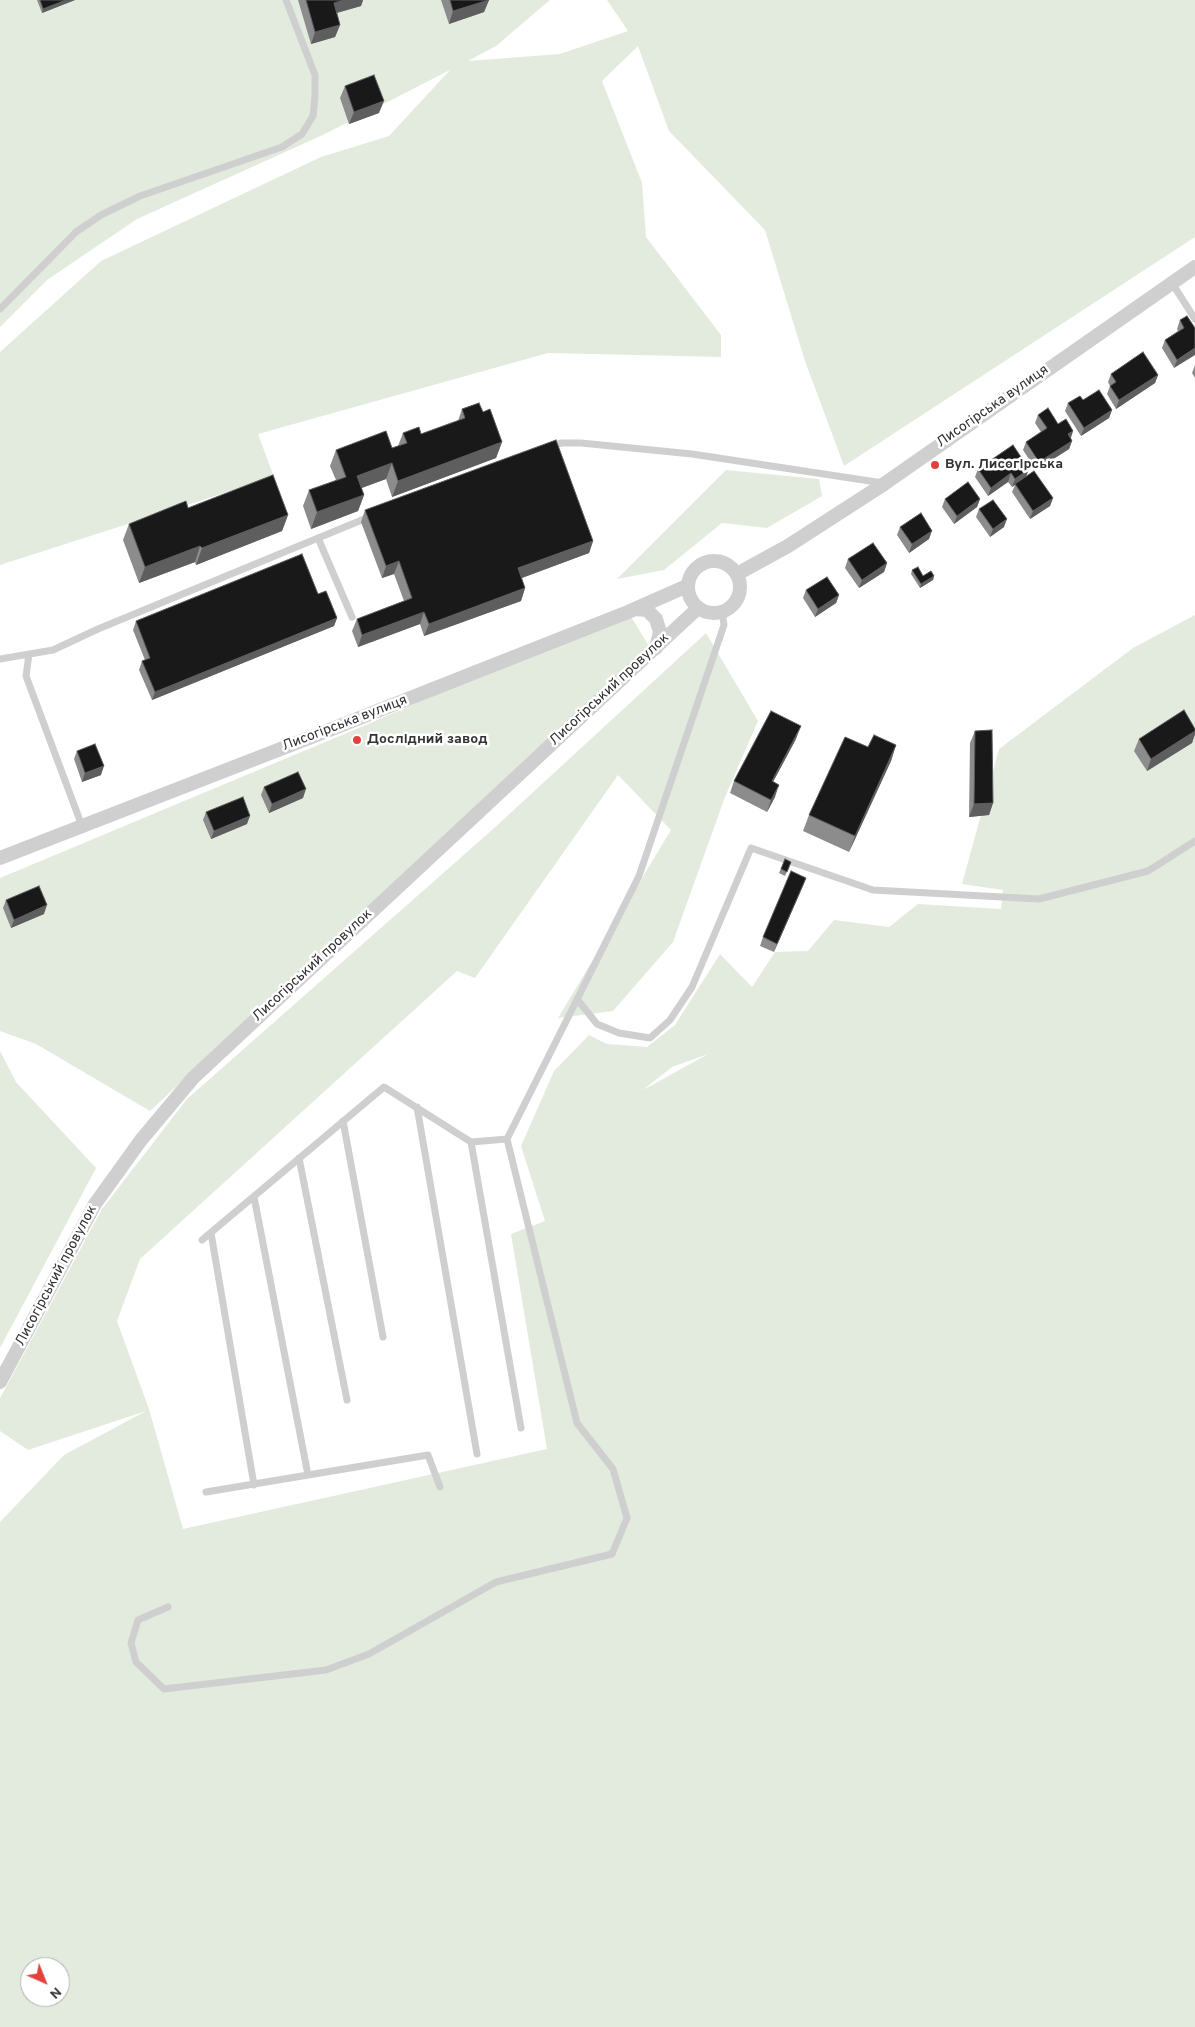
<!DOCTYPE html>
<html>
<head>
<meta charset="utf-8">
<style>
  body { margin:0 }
  #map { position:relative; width:1195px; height:2027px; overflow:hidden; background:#fff; font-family:Overpass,sans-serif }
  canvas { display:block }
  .north { position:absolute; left:20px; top:1957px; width:50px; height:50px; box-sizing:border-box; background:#fff; border:1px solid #adadad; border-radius:50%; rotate:136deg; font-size:14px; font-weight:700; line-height:20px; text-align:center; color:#323232 }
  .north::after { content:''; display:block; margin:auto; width:18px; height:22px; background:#e1433c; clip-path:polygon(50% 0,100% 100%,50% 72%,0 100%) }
</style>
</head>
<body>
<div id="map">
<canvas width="1195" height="2027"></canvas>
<div class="north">N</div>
</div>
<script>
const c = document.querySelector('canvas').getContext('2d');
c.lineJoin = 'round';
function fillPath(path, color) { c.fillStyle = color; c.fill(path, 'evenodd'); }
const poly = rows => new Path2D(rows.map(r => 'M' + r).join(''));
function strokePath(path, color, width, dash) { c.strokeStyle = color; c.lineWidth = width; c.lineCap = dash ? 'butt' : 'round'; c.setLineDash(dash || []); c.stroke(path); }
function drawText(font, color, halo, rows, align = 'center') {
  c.font = font + ' Overpass,sans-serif'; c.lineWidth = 5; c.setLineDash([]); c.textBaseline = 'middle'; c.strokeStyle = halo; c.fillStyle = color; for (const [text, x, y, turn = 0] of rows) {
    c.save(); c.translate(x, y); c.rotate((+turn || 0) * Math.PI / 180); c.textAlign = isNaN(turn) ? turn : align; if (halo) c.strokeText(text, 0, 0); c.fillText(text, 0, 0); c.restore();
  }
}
const green = poly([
  [0,0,550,0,496,46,468,61,560,54,628,31,607,0,1195,0,1195,237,844,466,805,361,765,230,669,131,638,46,602,81,642,183,646,237,721,335,721,357,548,353,258,434,274,477,0,565,0,352,101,261,321,157,389,136,450,70,325,134,137,219,47,280,0,327],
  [726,470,819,479,822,496,767,528,722,523,664,570,617,579],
  [628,612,649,646,150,1111,36,1044,0,1031,0,878,354,730],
  [1195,615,1195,2027,0,2027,0,1522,64,1455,146,1411,28,1450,0,1431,0,1398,102,1209,187,1099,492,830,706,633,758,721,725,797,673,942,613,1011,558,1018,671,830,618,775,475,978,457,971,140,1259,117,1321,149,1409,183,1529,547,1449,511,1234,545,1221,521,1146,554,1071,589,1035,607,1044,647,1047,675,1025,720,954,752,987,775,952,808,951,834,920,889,927,918,904,1001,909,1003,890,962,884,999,749,1133,648],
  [711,1053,710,1053,643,1090,672,1067],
  [30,1967,60,1967,60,1997,30,1997],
  [0,1051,16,1082,96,1168,0,1348]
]);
const service = poly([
  [1172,283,1195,319],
  [0,309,76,232,101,215,140,196,282,147,302,134,313,116,315,96,315,75,286,0],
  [549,446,562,443,581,443,692,454,883,483],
  [318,538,352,617],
  [29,654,26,676,82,826],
  [0,659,53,650,98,629,369,517],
  [577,999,597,1024,619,1033,650,1038,670,1020,692,987,751,848,873,890,1039,899,1148,871,1195,841],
  [417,1107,477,1454],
  [343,1121,383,1337],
  [471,1142,521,1428],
  [299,1158,347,1400],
  [254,1197,308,1475],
  [211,1233,254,1485],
  [202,1240,384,1087,471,1142,507,1139,639,876,724,625,722,611],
  [206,1492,428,1455,440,1487],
  [168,1607,138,1620,131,1643,136,1662,164,1689,326,1670,369,1654,496,1582,612,1554,627,1518,613,1469,577,1423,507,1139]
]);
const minor = poly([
  '688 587a26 26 0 1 1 52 0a26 26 0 1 1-52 0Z',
  [737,574,788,546,884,484,1195,267],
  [635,609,647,610,656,619,660,632,656,648],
  [0,858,314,736,628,612,687,586],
  [0,1382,95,1204,141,1140,193,1078,698,608]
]);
const wall = poly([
  [37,0,75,0,42,13],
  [298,0,363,0,361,6,337,13,340,25,335,37,311,44],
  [441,0,489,0,484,12,449,24],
  [345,86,379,113,349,124,340,98],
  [1180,320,1195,328,1174,368,1162,348,1165,340,1178,331,1177,329],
  [1195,365,1195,378,1192,373],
  [1111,374,1158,375,1155,383,1116,409,1107,394,1110,386,1108,382],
  [1068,403,1112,410,1109,418,1081,436,1065,411],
  [462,409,483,412,502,442,496,458,392,497,386,479,361,488,364,495,358,511,311,529,303,506,309,490,336,480,330,466,336,450,392,448,398,446,403,433,421,434,458,421],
  [1038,415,1073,431,1071,438,1072,441,1069,449,1036,470,1023,450,1026,442,1041,432,1035,423],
  [1013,445,1026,477,1053,498,1050,506,1030,519,1012,492,1015,485,1012,487,1008,482,988,496,975,477,978,469],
  [945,499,980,499,977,507,954,524,942,507],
  [188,508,288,515,282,531,196,565,195,562,139,583,123,540,129,524],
  [979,509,1004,527,990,537,976,517],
  [365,510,593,541,589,553,521,578,525,588,521,601,424,636,420,624,358,647,352,631,357,619,404,601,394,574,382,578,361,522],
  [900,527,929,539,909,553,897,535],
  [848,559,887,563,884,572,859,588,845,568],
  [912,570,923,576,934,576,933,580,920,588,911,574],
  [806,590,839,595,836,603,815,617,803,598],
  [318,594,337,618,334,626,152,700,139,670,142,661,145,660,133,630,136,621],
  [1195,729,1195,734,1192,743,1147,771,1134,751,1139,739],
  [975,731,993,803,989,815,969,817,970,743],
  [796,739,773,782,775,797,767,812,730,793,734,781],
  [896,745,891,761,849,852,803,831,809,815,868,747],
  [77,751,101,775,82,782,74,759],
  [264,787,303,798,269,813,261,795],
  [206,812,247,824,211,839,203,820],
  [785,859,791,862,785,876,779,873],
  [806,878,774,952,760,946,763,937],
  [6,900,44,914,11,928,3,908]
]);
const shadedWall = poly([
  [66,0,75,0,42,13,43,9],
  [344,0,363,0,361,6,329,15,334,3],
  [489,0,484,12,449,24,453,11],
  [340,25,335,37,311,44,315,32],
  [384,101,379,113,349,124,354,112],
  [1195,348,1195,355,1174,368,1177,360],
  [1158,375,1155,383,1116,409,1119,400],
  [1112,410,1109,418,1081,436,1084,428],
  [1073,431,1070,439,1068,434],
  [1072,441,1069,449,1036,470,1039,462],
  [502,442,496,458,392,497,398,481],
  [392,463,386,479,351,492,357,476],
  [1029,469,1026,477,1012,487,1015,479],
  [1011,473,1008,482,988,496,991,488],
  [364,495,358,511,311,529,317,512],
  [1053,498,1050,506,1030,519,1033,511],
  [980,499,977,507,954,524,957,516],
  [288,515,282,531,196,565,202,548],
  [1007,519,1004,527,990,537,993,529],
  [932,531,929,539,909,553,912,544],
  [593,541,589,553,514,581,518,568],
  [200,546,195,562,139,583,145,567],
  [399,561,394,574,382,578,386,566],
  [887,563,884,572,859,588,862,580],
  [934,576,933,580,920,588,921,584],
  [525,588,521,601,424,636,429,624],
  [839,595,836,603,815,617,818,609],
  [424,612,420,624,358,647,362,635],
  [337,618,334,626,152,700,155,692],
  [801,726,796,739,767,793,772,781],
  [1195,731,1195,734,1192,743,1147,771,1151,759],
  [896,745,891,761,849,852,855,836],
  [104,766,101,775,82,782,85,773],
  [779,785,775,797,767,812,771,800],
  [306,789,303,798,269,813,272,804],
  [993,803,989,815,969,817,974,804],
  [250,816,247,824,211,839,214,831],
  [806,878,803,886,774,952,777,944],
  [47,905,44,914,11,928,14,920]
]);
const building = poly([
  [40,0,66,0,43,9,40,0],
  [306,0,344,0,334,3,340,25,315,32,306,0],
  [450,0,489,0,453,11,450,0],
  [374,75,384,101,354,112,345,86,374,75],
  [1187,316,1195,328,1195,348,1177,360,1165,340,1184,328,1180,320,1187,316],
  [1143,352,1158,375,1119,400,1110,386,1116,382,1111,374,1143,352],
  [1099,390,1112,410,1084,428,1068,403,1080,396,1083,400,1099,390],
  [479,403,483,412,490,409,502,442,398,481,392,463,357,476,364,495,317,512,309,490,346,477,336,450,386,431,392,448,407,443,403,433,419,427,421,434,465,418,462,409,479,403],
  [1048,408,1058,424,1066,419,1073,431,1068,434,1072,441,1039,462,1026,442,1047,428,1038,415,1048,408],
  [556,440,593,541,518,568,525,588,429,624,424,612,362,635,357,619,412,598,399,561,386,566,365,510,556,440],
  [1013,445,1029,469,1015,479,1011,473,991,488,978,469,1013,445],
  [1034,471,1053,498,1033,511,1015,484,1034,471],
  [273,475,288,515,202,548,200,546,145,567,129,524,186,501,188,508,273,475],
  [968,482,980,499,957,516,945,499,968,482],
  [993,500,1007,519,993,529,979,509,993,500],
  [921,513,932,531,912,544,900,527,921,513],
  [873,543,887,563,862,580,848,559,873,543],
  [302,554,318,594,326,591,337,618,155,692,142,661,150,658,136,621,302,554],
  [918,567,923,576,931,571,934,576,921,584,912,570,918,567],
  [827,577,839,595,818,609,806,590,827,577],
  [1184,710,1195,729,1195,731,1151,759,1139,739,1184,710],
  [771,711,801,726,772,781,779,785,771,800,734,781,771,711],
  [992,730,993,803,974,804,975,731,992,730],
  [874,735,896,745,855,836,809,815,845,737,868,747,874,735],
  [95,744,104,766,85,773,77,751,95,744],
  [298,772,306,789,272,804,264,787,298,772],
  [243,797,250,816,214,831,206,812,243,797],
  [785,859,791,862,787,872,781,869,785,859],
  [791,871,806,878,777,944,763,937,791,871],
  [39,886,47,905,14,920,6,900,39,886]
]);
const markers = [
  [935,465,5,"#e1433c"],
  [357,740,5,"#e1433c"]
];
const streetNames = [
  ["Лисогірська вулиця",993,407,-35],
  ["Лисогірський провулок",610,690,-43],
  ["Лисогірська вулиця",345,724,-21],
  ["Лисогірський провулок",313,966,-43],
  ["Лисогірський провулок",57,1276,-62]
];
const poiNames = [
  ["Вул. Лисогірська",945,465],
  ["Дослідний завод",367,740]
];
fillPath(green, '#e3ebde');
strokePath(service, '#cfcfcf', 7);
strokePath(minor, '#cfcfcf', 14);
fillPath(wall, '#8c8c8c');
fillPath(shadedWall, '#5e5e5e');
fillPath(building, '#191919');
strokePath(building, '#5e5e5e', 1);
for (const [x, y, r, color] of markers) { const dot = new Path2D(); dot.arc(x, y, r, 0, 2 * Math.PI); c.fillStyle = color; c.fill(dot); strokePath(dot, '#fff', 2); }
drawText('14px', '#323232', '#fff', streetNames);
drawText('bold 14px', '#323232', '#fff', poiNames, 'left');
</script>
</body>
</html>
